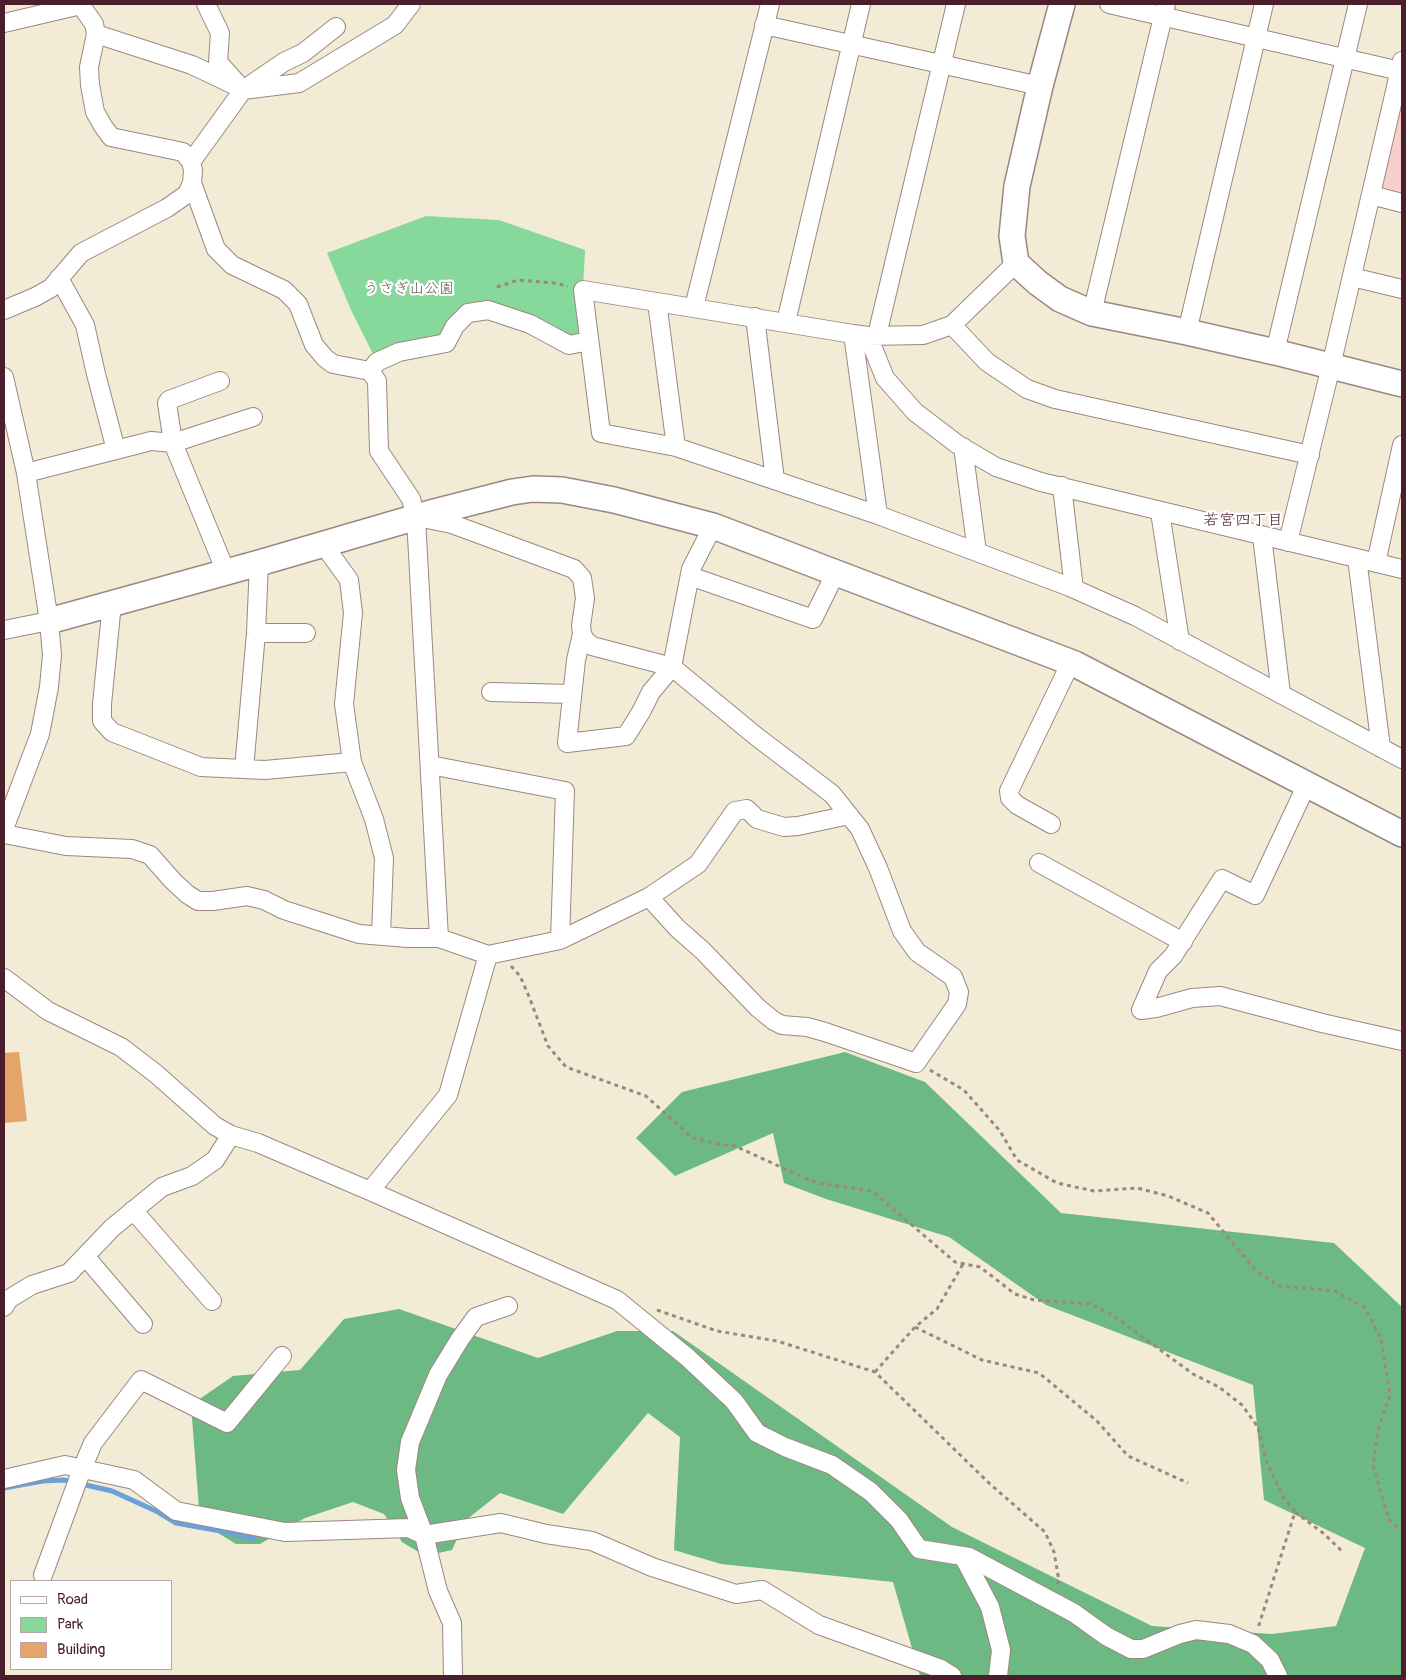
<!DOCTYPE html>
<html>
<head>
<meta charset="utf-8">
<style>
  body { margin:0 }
  #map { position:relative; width:1406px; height:1680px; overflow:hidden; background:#f2ecd6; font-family:Pangolin,sans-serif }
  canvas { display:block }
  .frame { position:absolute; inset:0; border:5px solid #4a1f2b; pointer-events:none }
  .legend { position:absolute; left:10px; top:1580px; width:162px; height:90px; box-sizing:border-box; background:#fff; border:1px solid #b7a5aa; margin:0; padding:6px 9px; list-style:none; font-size:15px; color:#4a1f2b }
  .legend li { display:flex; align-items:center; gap:10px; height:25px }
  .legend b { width:25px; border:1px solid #b7a5aa }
</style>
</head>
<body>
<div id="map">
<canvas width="1406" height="1680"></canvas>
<div class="frame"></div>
<ul class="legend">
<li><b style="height:6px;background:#fff"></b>Road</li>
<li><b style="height:14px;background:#86d99b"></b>Park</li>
<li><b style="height:14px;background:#e4a56b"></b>Building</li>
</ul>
</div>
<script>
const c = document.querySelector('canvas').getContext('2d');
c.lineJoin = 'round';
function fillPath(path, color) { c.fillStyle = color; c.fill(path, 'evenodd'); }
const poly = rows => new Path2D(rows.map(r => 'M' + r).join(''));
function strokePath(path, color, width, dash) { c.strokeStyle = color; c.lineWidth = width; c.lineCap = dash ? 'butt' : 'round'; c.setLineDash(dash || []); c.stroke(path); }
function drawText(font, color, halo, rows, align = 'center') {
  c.font = font + ' Pangolin,"Klee One",sans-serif'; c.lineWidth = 4.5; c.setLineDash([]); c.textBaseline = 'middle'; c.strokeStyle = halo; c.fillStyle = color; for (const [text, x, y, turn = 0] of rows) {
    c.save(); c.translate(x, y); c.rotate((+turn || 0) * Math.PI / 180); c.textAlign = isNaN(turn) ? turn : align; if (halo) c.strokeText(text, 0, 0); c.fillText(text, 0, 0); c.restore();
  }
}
const built = poly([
  [1402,102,1402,192,1382,188]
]);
const green = poly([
  [426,216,499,220,585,250,583,290,589,341,569,345,488,310,468,313,446,343,377,362,351,310,327,253]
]);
const forest = poly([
  [845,1052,925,1082,1061,1213,1334,1243,1402,1307,1402,1676,920,1676,893,1582,721,1564,674,1550,680,1437,648,1413,563,1514,500,1493,466,1520,452,1550,425,1556,402,1542,384,1514,353,1502,305,1518,260,1544,236,1544,200,1522,191,1405,233,1376,300,1370,344,1319,399,1309,538,1358,617,1331,673,1331,952,1527,1152,1626,1272,1634,1336,1626,1365,1548,1264,1500,1253,1385,1046,1305,949,1237,826,1199,784,1183,773,1133,675,1176,636,1138,682,1092]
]);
const stream = poly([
  [4,1488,43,1481,64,1480,112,1491,158,1512,176,1523,226,1532,254,1539]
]);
const building = poly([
  [19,1052,27,1121,4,1123,4,1053]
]);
const path = poly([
  [497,287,518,280,554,283,568,286],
  [511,966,520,976,528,994,548,1046,566,1067,646,1096,691,1137,717,1144,735,1146,807,1179,818,1183,872,1191,955,1262,980,1267,1015,1294,1034,1300,1091,1304,1114,1316,1193,1374,1219,1387,1242,1405,1258,1427,1267,1463,1283,1497,1295,1512,1258,1628],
  [930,1070,964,1090,1000,1131,1017,1160,1057,1183,1094,1191,1137,1188,1168,1196,1208,1213,1256,1271,1279,1286,1335,1291,1365,1308,1381,1338,1390,1395,1378,1430,1373,1465,1389,1520,1402,1532],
  [657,1310,717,1331,777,1341,875,1372,990,1484,1045,1532,1054,1552,1059,1581,1055,1587],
  [915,1327,982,1360,1039,1373,1097,1421,1128,1456,1188,1483],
  [875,1372,915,1327,937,1309,963,1264],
  [1295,1512,1323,1533,1344,1553]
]);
const street = poly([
  [206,4,220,33,218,62,243,90,299,83,395,25,411,4],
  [1109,4,1400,71],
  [4,23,81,5],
  [764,25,1040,86],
  [96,34,192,65,234,85],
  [191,162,243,90,284,62,303,53,336,27],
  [192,183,216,249,232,265,284,290,298,304,314,345,325,358,333,364,370,371,377,381,379,451,411,499,416,518,439,938],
  [1371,195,1402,203],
  [1016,263,952,325,923,335,868,336,853,334,583,290,601,433,676,447,878,515,1070,587,1135,616,1402,759],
  [1352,277,1402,289],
  [59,278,85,325,96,374,116,450],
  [657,302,676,447],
  [694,307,770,4],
  [4,310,35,297,51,288,81,253,167,208,187,194,192,183,193,170,191,162,183,152,111,137,103,126,95,112,90,85,89,67,96,34,94,24,80,4],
  [1092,313,1166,4],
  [755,317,775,480],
  [786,322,861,4],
  [952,325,987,362,1027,389,1055,399,1310,455],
  [1187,332,1264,4],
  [853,334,878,515],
  [877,335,956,4],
  [868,336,885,378,915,412,957,444,996,467,1041,482,1402,569],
  [1275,352,1358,4],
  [370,371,377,362,399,352,446,343,455,326,468,313,488,310,530,324,569,345,589,341],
  [4,377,26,473,49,621,52,655,49,687,40,734,4,829],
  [220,381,169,400,167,403,173,443,253,417],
  [963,447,977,552],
  [26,473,151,441,173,443,226,572],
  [1062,486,1074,589],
  [1160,512,1180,641],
  [422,518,452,524,574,569,582,578,585,598,581,626,582,634,585,640,592,646,672,667,757,737,832,794,860,829,878,868,902,931,917,952,953,977,959,992,957,1004,916,1063,825,1032,807,1027,782,1025,774,1021,758,1008,703,951,677,928,649,897],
  [1262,536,1281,694],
  [1288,542,1331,366,1402,61],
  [323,544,349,580,353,613,344,704,352,762,374,819,384,858,381,936],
  [1357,558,1381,748],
  [1376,563,1402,445],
  [690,576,813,619,835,574],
  [112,603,102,704,102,721,112,732,201,767,265,770,352,762],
  [4,630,49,621],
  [256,633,306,633],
  [582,634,576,660,567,743,626,736,641,712,651,692,672,667,691,569,713,526],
  [491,692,572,694],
  [430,765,565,791,560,940],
  [244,769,256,633,259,563],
  [1307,784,1255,895,1222,879,1173,956,1158,971,1141,1010,1156,1008,1192,998,1220,996,1322,1023,1402,1041],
  [1051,824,1017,805,1010,798,1009,791,1071,662],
  [4,834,66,846,132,849,150,855,173,881,187,894,198,901,213,901,247,896,264,900,284,910,359,934,408,938,439,938,488,955,560,940,649,897,698,864,735,811,747,809,757,819,784,827,798,826,849,815],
  [1039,863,1183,942],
  [4,978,48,1011,121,1047,155,1073,215,1126,231,1135,258,1143,370,1191,617,1300,687,1357,734,1401,757,1433,785,1447,832,1465,871,1492,899,1520,919,1549,969,1557,1074,1613,1106,1636,1131,1649,1143,1649,1180,1634,1196,1630,1229,1634,1253,1644,1270,1660,1278,1676],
  [370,1191,448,1095,488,955],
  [133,1210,212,1301],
  [85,1256,143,1324],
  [4,1307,9,1299,32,1285,69,1273,112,1228,162,1187,192,1176,215,1160,231,1135],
  [4,1479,65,1465,134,1480,176,1511,285,1532,409,1528,424,1535,501,1523,546,1534,592,1541,652,1567,736,1594,762,1590,819,1625,941,1669,952,1676],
  [963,1556,990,1607,1001,1650,998,1676],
  [43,1575,82,1469,93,1443,141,1380,227,1423,282,1356],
  [453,1676,452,1623,438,1591,424,1535,410,1498,406,1470,410,1442,438,1375,460,1339,476,1317,508,1306]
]);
const secondary = poly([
  [1062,4,1040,86,1017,186,1012,236,1016,263,1038,283,1060,299,1092,313,1187,332,1275,352,1402,384],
  [49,621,259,563,434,512,512,492,533,489,562,490,614,500,713,526,1075,664,1402,834]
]);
const parkNames = [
  ["うさぎ山公園",409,289]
];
const neighbourhoodNames = [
  ["若宮四丁目",1243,521]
];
fillPath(built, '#f7d0ca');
fillPath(green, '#86d99b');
fillPath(forest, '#6cb983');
strokePath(stream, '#68a2d8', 5);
fillPath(building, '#e4a56b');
strokePath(street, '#9e8680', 20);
strokePath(secondary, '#9e8680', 28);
strokePath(path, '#9e8680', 3, [4, 4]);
strokePath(street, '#fff', 18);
strokePath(secondary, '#fff', 25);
drawText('15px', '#5c574d', '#fff', parkNames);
drawText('16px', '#4a1f2b', '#fff', neighbourhoodNames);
</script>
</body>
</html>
